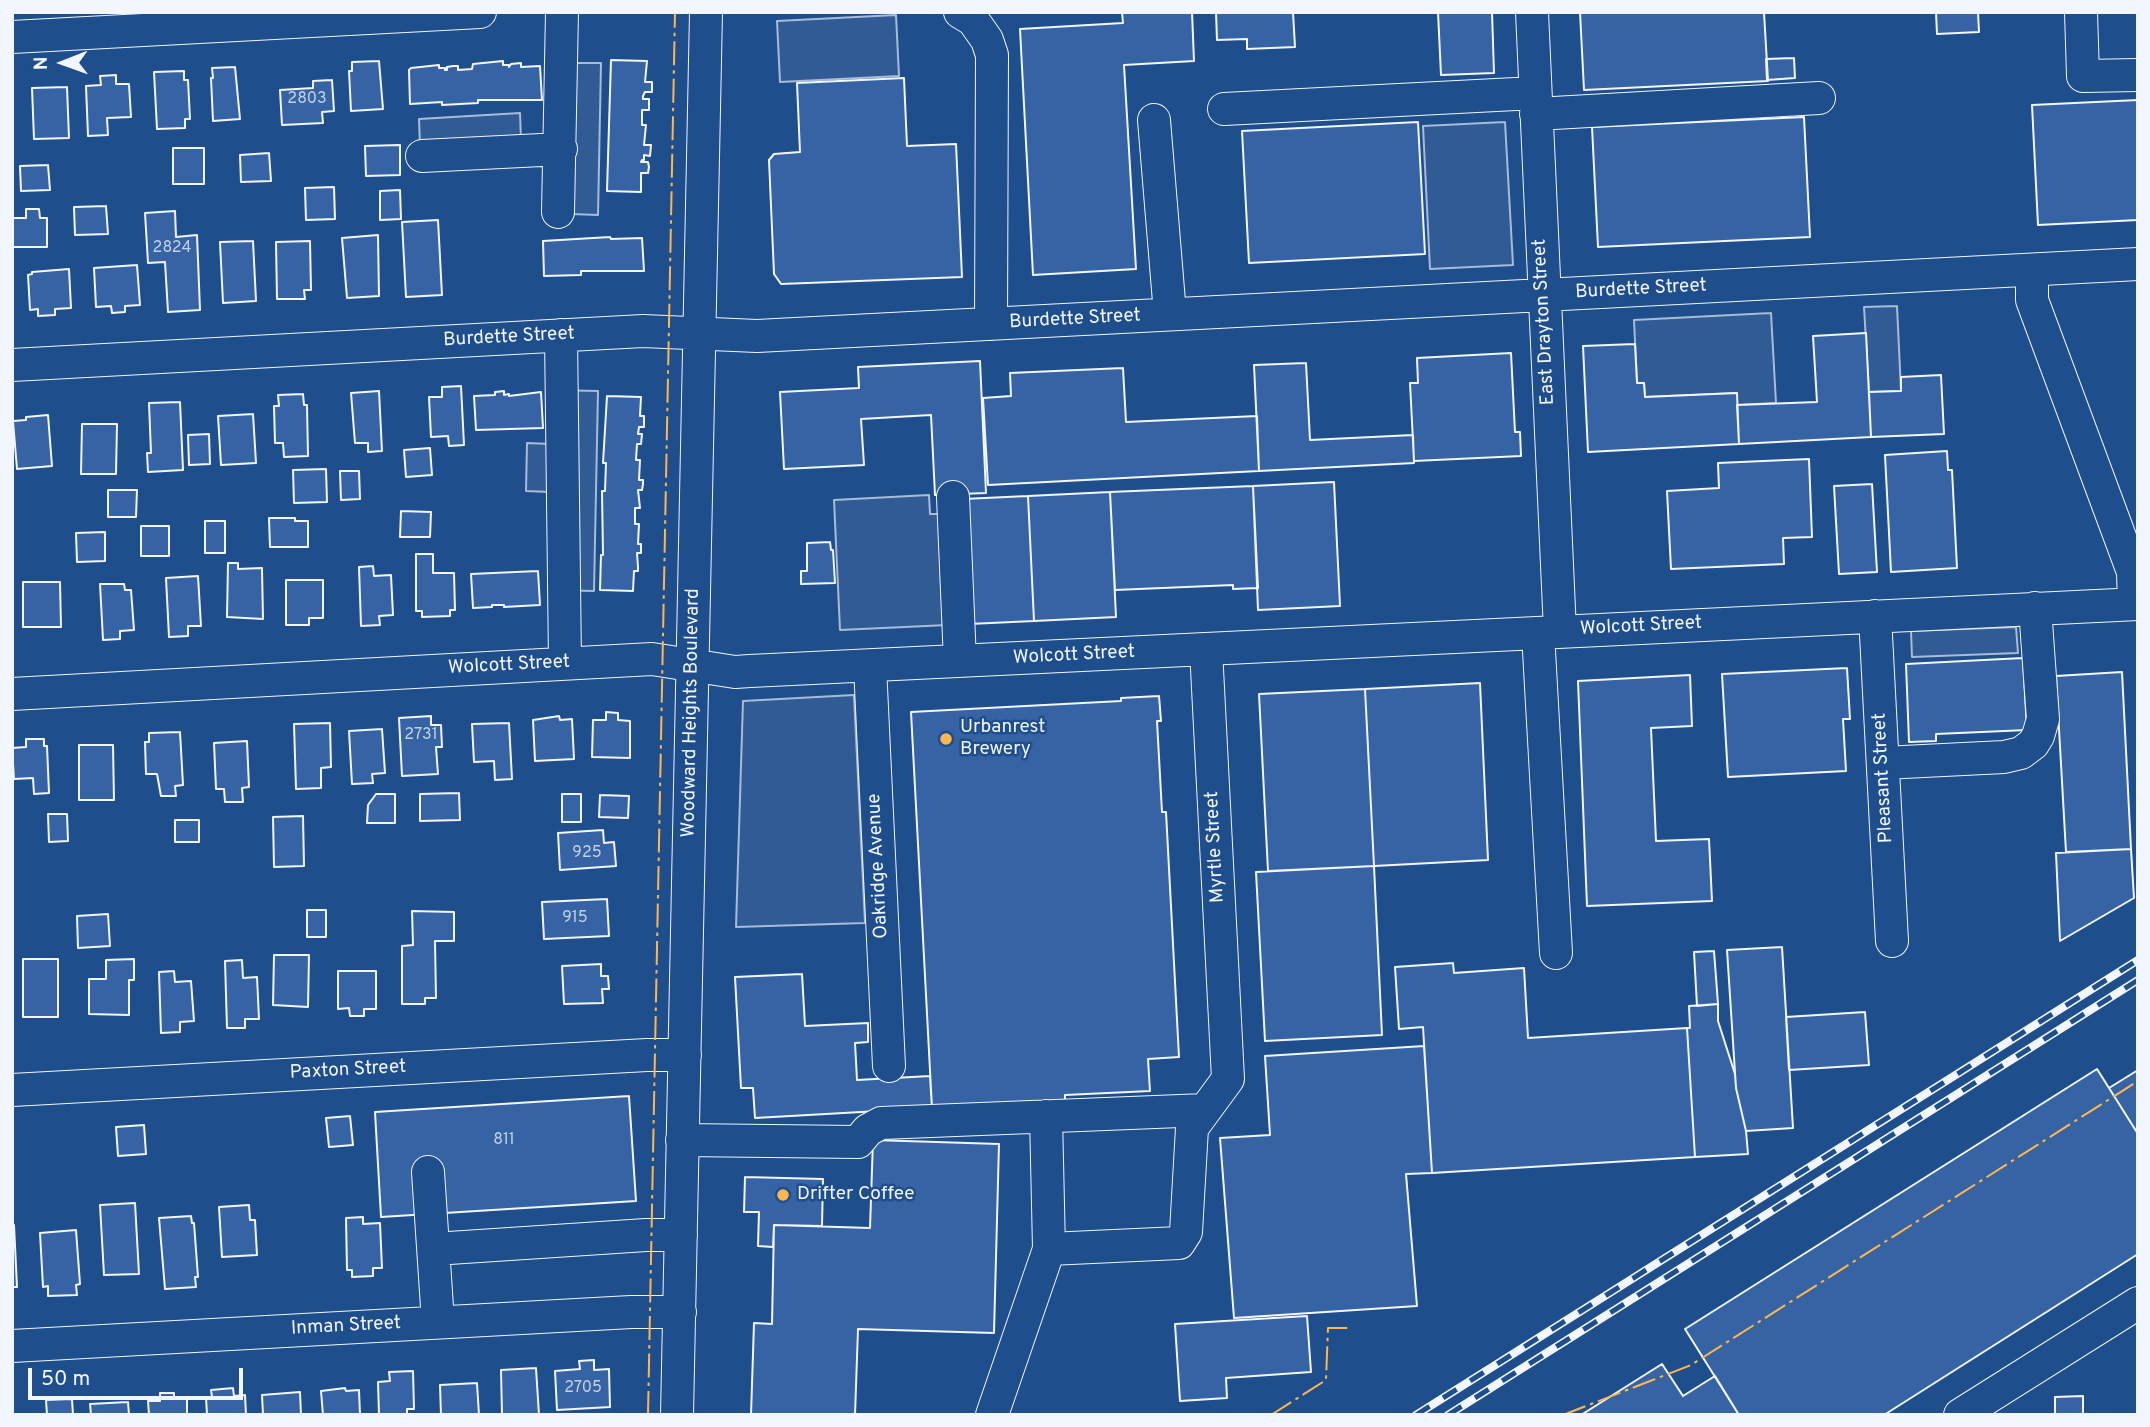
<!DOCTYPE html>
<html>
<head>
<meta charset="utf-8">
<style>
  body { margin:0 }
  #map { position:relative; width:2150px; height:1427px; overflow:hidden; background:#1f4e8c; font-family:Overpass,sans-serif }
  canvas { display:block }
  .frame { position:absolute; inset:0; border:14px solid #f2f6ff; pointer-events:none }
  .north { position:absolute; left:28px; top:28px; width:70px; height:70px; -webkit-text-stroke:5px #1f4e8c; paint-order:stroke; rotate:269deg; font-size:19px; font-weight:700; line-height:28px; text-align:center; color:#f2f6ff }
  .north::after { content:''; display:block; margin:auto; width:24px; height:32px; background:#f2f6ff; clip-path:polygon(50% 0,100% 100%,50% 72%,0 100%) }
  .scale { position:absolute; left:28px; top:1368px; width:215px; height:32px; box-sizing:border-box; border:4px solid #f2f6ff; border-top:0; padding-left:9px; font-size:21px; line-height:24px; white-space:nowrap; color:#f2f6ff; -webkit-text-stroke:5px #1f4e8c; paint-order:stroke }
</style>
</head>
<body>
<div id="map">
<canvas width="2150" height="1427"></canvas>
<div class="frame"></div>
<div class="north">N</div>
<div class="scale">50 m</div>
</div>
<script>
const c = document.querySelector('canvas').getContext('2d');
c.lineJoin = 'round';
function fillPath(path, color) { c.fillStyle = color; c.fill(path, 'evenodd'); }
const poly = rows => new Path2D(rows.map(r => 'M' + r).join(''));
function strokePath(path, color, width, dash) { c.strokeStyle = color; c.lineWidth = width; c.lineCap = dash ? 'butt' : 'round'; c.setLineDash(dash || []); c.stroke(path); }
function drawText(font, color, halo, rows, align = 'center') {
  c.font = font + ' Overpass,sans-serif'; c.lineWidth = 5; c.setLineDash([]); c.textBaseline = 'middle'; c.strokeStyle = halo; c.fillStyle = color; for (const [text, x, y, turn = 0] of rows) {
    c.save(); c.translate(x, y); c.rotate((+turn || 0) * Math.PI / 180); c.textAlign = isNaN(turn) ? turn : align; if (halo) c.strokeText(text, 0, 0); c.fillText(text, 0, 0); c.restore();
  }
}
const parking = poly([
  [896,15,899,76,780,82,777,21,896,15],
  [574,63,601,63,598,215,571,214,574,63],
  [520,113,521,140,420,146,419,119,520,113],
  [1505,122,1513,265,1430,269,1423,126,1505,122],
  [1897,306,1901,391,1869,392,1864,307,1897,306],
  [1771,313,1776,403,1737,405,1736,393,1645,397,1644,383,1637,383,1634,320,1771,313],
  [552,390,598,391,594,591,548,590,550,492,526,491,527,443,551,444,552,390],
  [929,495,930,514,944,514,948,625,840,630,834,500,929,495],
  [2016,627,2018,653,1912,657,1911,631,2016,627],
  [854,695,865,923,736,927,743,701,854,695]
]);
const building = poly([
  [1122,12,1192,12,1194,61,1124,65,1136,269,1033,275,1020,29,1123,23,1122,12],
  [1216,12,1293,12,1295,47,1247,49,1247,39,1217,40,1216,12],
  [1438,12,1492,12,1494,73,1441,75,1438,12],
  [1580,12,1764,12,1768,81,1584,90,1580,12],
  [1936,12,1978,12,1979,32,1937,34,1936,12],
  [1794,58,1795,78,1767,80,1766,59,1794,58],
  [611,60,647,61,645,82,652,82,652,92,645,92,643,96,643,99,649,99,649,110,642,110,642,125,646,125,644,145,651,145,650,156,644,155,644,160,642,160,641,162,648,162,649,167,648,173,641,173,641,192,607,191,611,60],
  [379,61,383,109,351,111,349,71,352,71,352,62,379,61],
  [503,61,503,65,509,65,509,67,511,64,521,63,521,67,540,66,542,100,478,100,478,103,442,105,442,102,410,104,409,70,411,68,439,65,439,68,445,68,445,70,447,70,447,67,453,66,458,66,458,70,472,69,473,64,503,61],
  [235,67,240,119,213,121,211,78,213,78,212,68,235,67],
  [184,71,184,80,188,80,190,119,185,119,185,128,157,129,154,72,184,71],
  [116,75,116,84,129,84,131,117,107,118,108,135,88,136,86,86,101,85,100,76,116,75],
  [904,78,907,146,956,144,962,277,781,284,774,274,769,160,774,154,800,152,797,83,904,78],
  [332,80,334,111,322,112,323,123,282,125,280,90,313,88,313,81,332,80],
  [67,87,69,138,34,139,32,88,67,87],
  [2138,100,2138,220,2038,225,2032,105,2138,100],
  [1804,117,1810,237,1598,247,1592,127,1804,117],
  [1418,122,1425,254,1249,263,1242,131,1418,122],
  [400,145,400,175,366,176,365,146,400,145],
  [173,148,204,148,204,184,173,184,173,148],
  [269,153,271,181,241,182,240,155,269,153],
  [48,165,50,190,21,191,20,166,48,165],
  [334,187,335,219,306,220,305,188,334,187],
  [400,190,401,219,380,220,380,191,400,190],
  [106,206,108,234,75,235,74,207,106,206],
  [26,209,39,209,40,218,47,218,47,247,12,247,12,218,26,218,26,209],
  [175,211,176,237,197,235,200,310,168,312,165,262,148,263,145,213,175,211],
  [438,220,442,295,406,297,402,222,438,220],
  [378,235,379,296,347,298,342,238,378,235],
  [610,237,611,239,642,238,644,271,581,271,581,275,544,276,543,241,610,237],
  [253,241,256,301,223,303,220,242,253,241],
  [310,241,311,290,304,290,305,299,277,299,276,242,310,241],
  [137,265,140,305,125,306,125,312,112,313,111,306,96,307,94,268,137,265],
  [69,269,71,308,55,309,55,315,38,316,38,309,30,310,28,275,32,274,32,272,69,269],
  [1866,333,1871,437,1739,444,1737,405,1817,402,1813,336,1866,333],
  [1635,344,1637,383,1644,383,1645,397,1737,393,1739,444,1588,452,1583,346,1635,344],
  [1511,353,1515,432,1520,432,1521,456,1414,461,1410,383,1418,383,1417,358,1511,353],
  [980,361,986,493,935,495,931,415,861,419,864,465,784,469,780,392,859,388,858,367,980,361],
  [1306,363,1310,440,1413,435,1414,463,1259,471,1254,365,1306,363],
  [1123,368,1126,422,1257,416,1259,471,988,485,983,398,1011,396,1010,373,1123,368],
  [1941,375,1944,434,1871,437,1869,392,1901,391,1901,377,1941,375],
  [461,386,464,445,449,446,448,436,431,437,429,397,442,397,442,387,461,386],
  [379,391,382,451,368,452,368,443,355,443,351,393,379,391],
  [504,391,504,395,509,394,509,396,541,392,543,428,476,430,474,396,495,395,495,392,504,391],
  [303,394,304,405,307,405,308,456,284,457,283,443,275,443,274,406,279,406,278,395,303,394],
  [607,396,641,397,640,416,644,416,644,427,639,427,638,434,642,434,641,444,637,444,636,460,640,460,639,480,643,480,643,484,642,490,638,490,640,508,635,508,635,524,639,524,638,544,641,544,641,553,637,553,638,567,638,571,634,571,633,591,600,590,601,555,603,555,602,491,605,491,606,463,603,463,607,396],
  [180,402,183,470,148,472,147,453,151,453,149,403,180,402],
  [253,414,256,463,221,465,218,416,253,414],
  [48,415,52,466,17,469,13,421,26,420,26,417,48,415],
  [82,424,117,424,116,474,81,474,82,424],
  [209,434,210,464,189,465,188,435,209,434],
  [430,448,432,475,406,477,404,450,430,448],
  [1947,451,1948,470,1952,470,1957,568,1891,572,1885,455,1947,451],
  [1809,459,1812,537,1783,538,1784,564,1671,569,1667,491,1719,488,1718,463,1809,459],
  [326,469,327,502,294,503,293,470,326,469],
  [340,471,359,471,360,499,341,500,340,471],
  [1334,482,1340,606,1258,610,1253,486,1334,482],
  [1872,484,1877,572,1839,574,1834,486,1872,484],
  [1253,486,1258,588,1233,589,1233,585,1115,590,1110,492,1253,486],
  [108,490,137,490,136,517,108,517,108,490],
  [1110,492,1116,617,1034,621,1028,496,1110,492],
  [1028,496,1034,621,969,624,963,499,1028,496],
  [401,511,431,512,430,537,400,537,401,511],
  [269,518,295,518,295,521,308,521,308,547,270,547,269,518],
  [205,521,225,521,225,553,205,553,205,521],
  [141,526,169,526,169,556,141,556,141,526],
  [105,532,105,561,77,562,76,533,105,532],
  [830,542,831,550,833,550,835,583,801,584,801,571,807,571,807,543,830,542],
  [416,554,433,554,433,573,454,573,455,610,450,610,450,616,422,617,422,611,416,611,416,554],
  [228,563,238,563,238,569,262,568,263,619,227,617,228,563],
  [373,566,374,576,391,575,393,615,379,616,380,625,361,626,359,567,373,566],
  [538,571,540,605,504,607,504,605,492,605,492,607,473,608,471,574,538,571],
  [198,576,201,626,188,626,188,636,169,637,166,578,198,576],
  [286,580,323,580,323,618,309,618,309,625,286,625,286,580],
  [23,582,60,582,61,627,23,627,23,582],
  [100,584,124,584,125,590,131,590,134,630,120,631,120,639,103,640,100,584],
  [2023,658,2027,730,1936,734,1936,741,1909,742,1906,664,2023,658],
  [1847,668,1850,719,1843,719,1846,771,1728,777,1722,674,1847,668],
  [2122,672,2131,849,2066,852,2056,676,2122,672],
  [1690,675,1692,726,1651,728,1656,841,1709,839,1712,901,1587,906,1578,681,1690,675],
  [1480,683,1488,860,1374,866,1365,689,1480,683],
  [1365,689,1374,866,1268,871,1259,694,1365,689],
  [1159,696,1161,721,1157,721,1162,812,1166,812,1179,1057,1148,1059,1150,1091,1065,1095,1065,1101,932,1108,911,712,1121,701,1121,698,1159,696],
  [606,712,618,713,618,720,630,721,630,758,592,757,593,720,606,720,606,712],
  [431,716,431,725,441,725,442,747,436,747,438,774,402,776,399,718,431,716],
  [559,716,560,720,572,719,574,759,535,761,533,720,559,716],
  [330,723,331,767,321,768,321,788,296,789,294,724,330,723],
  [509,723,512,779,495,780,494,761,474,762,472,724,509,723],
  [382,729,385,773,372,774,373,783,352,784,349,731,382,729],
  [180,732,183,785,175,786,176,796,161,796,157,774,146,774,145,742,149,742,149,733,180,732],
  [26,739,44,739,44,746,47,746,49,793,34,794,33,778,14,779,12,748,26,747,26,739],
  [247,741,249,787,242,788,243,802,225,802,224,789,216,789,214,743,247,741],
  [79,745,113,745,114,800,79,800,79,745],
  [459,793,460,820,420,821,420,794,459,793],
  [376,794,395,794,395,823,367,823,368,805,376,794],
  [562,794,581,794,581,822,562,822,562,794],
  [600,795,629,796,628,818,599,817,600,795],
  [48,814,67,814,68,841,49,842,48,814],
  [303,816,304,866,274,867,273,817,303,816],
  [175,820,199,820,199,842,175,842,175,820],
  [603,830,604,843,614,842,616,866,560,870,558,833,603,830],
  [2131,849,2134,898,2060,941,2056,853,2131,849],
  [1374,866,1382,1035,1265,1041,1256,872,1374,866],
  [607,899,609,936,544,939,542,902,607,899],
  [307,910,326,910,326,937,307,937,307,910],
  [412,911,454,912,454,941,435,941,436,998,425,998,425,1004,402,1004,402,946,413,945,412,911],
  [108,914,110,946,78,948,77,916,108,914],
  [1782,947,1793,1128,1746,1131,1736,1088,1727,950,1782,947],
  [1714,951,1718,1004,1697,1006,1694,952,1714,951],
  [274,955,309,955,308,1007,273,1005,274,955],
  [23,959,58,959,58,1017,23,1017,23,959],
  [134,959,134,980,129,980,129,1015,89,1014,89,979,106,979,106,960,134,959],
  [242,960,243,978,257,977,259,1019,245,1019,245,1028,227,1028,225,961,242,960],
  [1453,963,1454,973,1524,968,1528,1038,1687,1028,1695,1157,1432,1173,1423,1027,1399,1029,1395,967,1453,963],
  [601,964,601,976,608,976,609,989,602,989,603,1003,564,1004,562,966,601,964],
  [174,971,175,982,191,981,194,1021,180,1022,180,1032,161,1033,159,972,174,971],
  [338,971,376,971,376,1009,364,1009,364,1016,350,1016,349,1008,338,1009,338,971],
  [802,974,805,1026,868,1023,868,1042,855,1043,857,1080,930,1076,932,1108,755,1118,753,1088,741,1088,735,977,802,974],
  [1718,1004,1718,1021,1735,1074,1736,1088,1746,1131,1748,1154,1695,1157,1687,1028,1690,1028,1689,1006,1718,1004],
  [1865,1012,1869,1065,1789,1070,1786,1017,1865,1012],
  [1424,1046,1432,1173,1406,1174,1417,1306,1234,1318,1220,1138,1270,1135,1265,1056,1424,1046],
  [2097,1069,2138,1134,2138,1254,1884,1415,1739,1415,1685,1329,2097,1069],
  [2138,1070,2138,1134,2109,1088,2138,1070],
  [629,1096,636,1201,381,1217,375,1112,629,1096],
  [350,1116,353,1145,329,1147,326,1118,350,1116],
  [144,1125,146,1154,118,1156,116,1127,144,1125],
  [873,1140,999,1144,994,1333,858,1329,855,1415,751,1415,754,1323,772,1324,774,1225,870,1228,873,1140],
  [745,1177,823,1179,822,1226,774,1225,773,1247,758,1246,759,1212,744,1212,745,1177],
  [135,1203,139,1274,104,1275,100,1205,135,1203],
  [249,1205,250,1220,255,1220,257,1255,222,1257,219,1207,249,1205],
  [191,1216,192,1223,194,1223,198,1277,195,1277,196,1287,165,1289,159,1218,191,1216],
  [363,1217,363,1224,380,1223,382,1268,373,1268,373,1276,352,1277,352,1270,347,1270,346,1218,363,1217],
  [12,1225,14,1225,17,1287,12,1287,12,1225],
  [76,1230,80,1284,76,1285,77,1295,48,1296,48,1286,43,1287,40,1233,76,1230],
  [1307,1316,1311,1372,1226,1378,1227,1398,1180,1401,1175,1324,1307,1316],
  [594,1360,594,1370,609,1369,610,1407,557,1410,555,1371,580,1369,579,1361,594,1360],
  [1662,1364,1683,1396,1715,1376,1739,1415,1581,1415,1662,1364],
  [536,1368,539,1415,502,1415,501,1370,536,1368],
  [413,1371,414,1409,407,1409,407,1415,379,1415,378,1382,390,1381,389,1372,413,1371],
  [477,1383,479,1415,441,1415,440,1385,477,1383],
  [233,1388,234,1396,245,1395,246,1415,207,1415,206,1397,212,1397,211,1390,233,1388],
  [345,1388,346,1391,359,1390,360,1415,323,1415,321,1391,345,1388],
  [300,1392,301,1415,263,1415,262,1395,300,1392],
  [160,1393,174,1393,174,1398,187,1398,187,1415,149,1415,148,1401,160,1401,160,1393],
  [2083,1396,2083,1415,2055,1415,2055,1397,2083,1396],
  [72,1399,73,1415,47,1415,46,1400,72,1399],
  [128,1402,129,1415,91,1415,90,1404,128,1402]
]);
const minor = poly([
  [960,12,973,20,987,40,992,55,991,324],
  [1532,12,1560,631],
  [2081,12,2083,76,2138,75],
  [12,37,480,12],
  [1224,109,1535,93],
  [1536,114,1819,98],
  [1154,120,1170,314],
  [422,156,561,149],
  [558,212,562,12],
  [2032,270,2032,300,2133,572,2134,604],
  [561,335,565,663],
  [12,365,643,331,757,336,2138,264],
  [953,497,960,661],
  [1875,616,1892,941],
  [1538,633,1556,953],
  [870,666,889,1066],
  [12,694,652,659,735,672,750,671,2138,604],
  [1883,763,2004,757,2021,753,2033,744,2038,736,2043,719,2035,608],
  [12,1090,647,1055,685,1055],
  [1046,1116,1049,1249],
  [682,1140,858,1142,868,1130,881,1123,1205,1110],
  [428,1172,438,1322],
  [434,1249,646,1235,681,1235],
  [12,1346,631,1312,680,1312],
  [677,1415,706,12],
  [992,1415,1049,1249,1179,1243,1186,1232,1192,1128,1228,1079,1206,649],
  [1960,1415,2138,1303]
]);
const rail = poly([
  [1416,1415,2138,960],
  [1448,1415,2138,980]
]);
const power = poly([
  [648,1415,675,12],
  [1271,1415,1326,1380,1328,1328,1349,1328],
  [1563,1415,1691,1365,2138,1081]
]);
const markers = [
  [946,739,7,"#ffb74d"],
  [783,1195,7,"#ffb74d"]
];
const numberNames = [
  ["2803",307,100],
  ["2824",172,249],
  ["2731",421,736],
  ["925",587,854],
  ["915",575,919],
  ["811",504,1141],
  ["2705",583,1389]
];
const streetNames = [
  ["Burdette Street",1641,290,-3],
  ["Burdette Street",1075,320,-3],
  ["East Drayton Street",1545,322,-93],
  ["Burdette Street",509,338,-3],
  ["Wolcott Street",1641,627,-3],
  ["Wolcott Street",1074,656,-3],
  ["Wolcott Street",509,666,-3],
  ["Woodward Heights Boulevard",692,713,-89],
  ["Pleasant Street",1884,778,-93],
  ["Myrtle Street",1216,847,-93],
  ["Oakridge Avenue",879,866,-93],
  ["Paxton Street",348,1071,-3],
  ["Inman Street",346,1327,-3]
];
const poiNames = [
  ["Urbanrest",960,728],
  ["Brewery",960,750],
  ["Drifter Coffee",797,1195]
];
fillPath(parking, '#305b95');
strokePath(parking, '#a8bbd7', 2);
fillPath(building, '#3563a3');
strokePath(building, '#f2f6ff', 2);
strokePath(minor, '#f2f6ff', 34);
strokePath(minor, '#1f4e8c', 32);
strokePath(rail, '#f2f6ff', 8);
strokePath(rail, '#1f4e8c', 5, [16]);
strokePath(power, '#ffb74d', 2, [24, 5, 3.5, 5]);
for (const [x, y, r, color] of markers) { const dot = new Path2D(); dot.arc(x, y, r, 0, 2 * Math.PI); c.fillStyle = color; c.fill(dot); strokePath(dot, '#1f4e8c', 2.5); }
drawText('16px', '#c3d1e8', null, numberNames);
drawText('19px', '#f2f6ff', '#1f4e8c', streetNames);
drawText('19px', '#f2f6ff', '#1f4e8c', poiNames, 'left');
</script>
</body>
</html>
